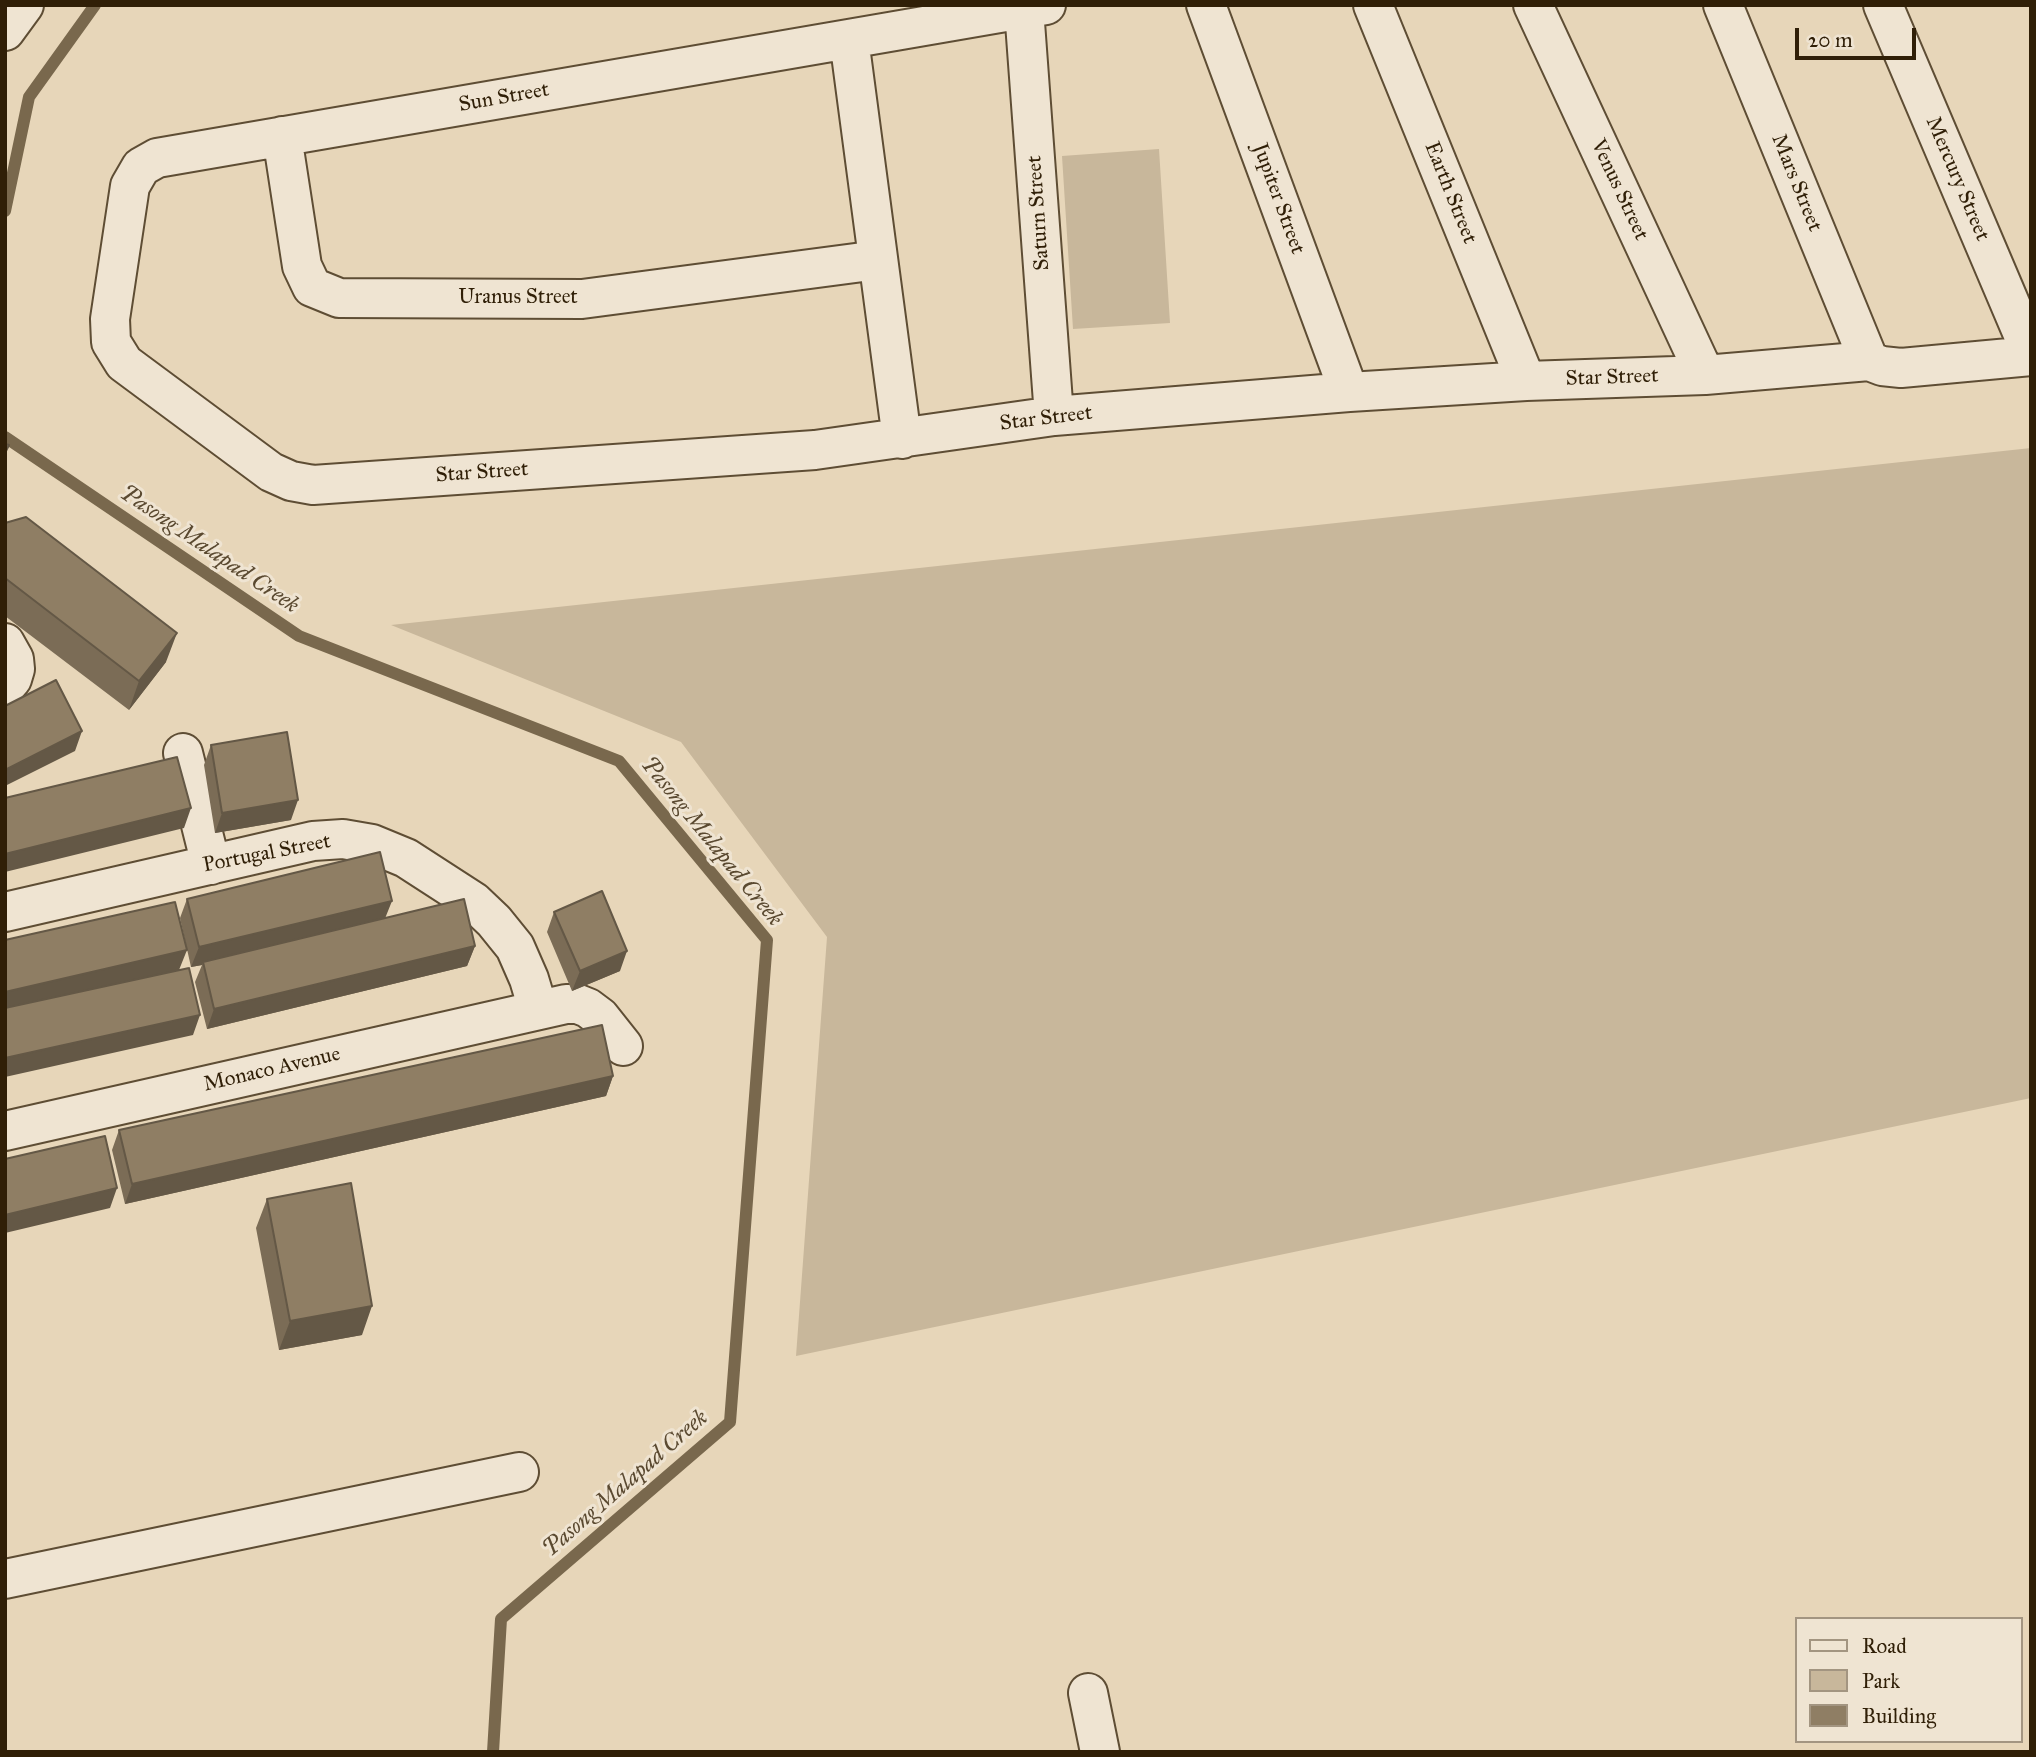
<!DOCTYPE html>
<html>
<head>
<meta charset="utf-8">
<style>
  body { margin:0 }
  #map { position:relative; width:2036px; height:1757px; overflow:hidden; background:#e7d6b9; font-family:"IM FELL Great Primer",serif }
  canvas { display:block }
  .frame { position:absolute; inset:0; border:7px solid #301f07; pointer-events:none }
  .legend { position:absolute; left:1795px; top:1617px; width:228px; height:126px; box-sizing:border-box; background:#efe4d2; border:2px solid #a39581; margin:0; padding:9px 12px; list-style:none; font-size:21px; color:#301f07 }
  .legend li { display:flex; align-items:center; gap:14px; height:35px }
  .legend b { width:35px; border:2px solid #a39581 }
  .scale { position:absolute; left:1795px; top:28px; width:121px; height:32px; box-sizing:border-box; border:4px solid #301f07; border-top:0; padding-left:9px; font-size:21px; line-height:24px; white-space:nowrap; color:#301f07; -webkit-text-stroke:5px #efe4d2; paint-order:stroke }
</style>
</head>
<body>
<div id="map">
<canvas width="2036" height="1757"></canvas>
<div class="frame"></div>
<ul class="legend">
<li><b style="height:9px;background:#efe4d2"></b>Road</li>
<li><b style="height:19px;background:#c8b79b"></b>Park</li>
<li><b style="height:19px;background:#8f7e64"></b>Building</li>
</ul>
<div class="scale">20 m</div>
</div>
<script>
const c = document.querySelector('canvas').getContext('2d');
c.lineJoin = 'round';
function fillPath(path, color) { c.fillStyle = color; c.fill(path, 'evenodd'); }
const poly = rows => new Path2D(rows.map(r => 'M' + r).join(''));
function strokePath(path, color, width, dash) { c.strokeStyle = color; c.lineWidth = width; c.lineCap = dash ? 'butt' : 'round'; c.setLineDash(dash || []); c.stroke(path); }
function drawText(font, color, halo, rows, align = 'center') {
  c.font = font + ' "IM FELL Great Primer",serif'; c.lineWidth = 6; c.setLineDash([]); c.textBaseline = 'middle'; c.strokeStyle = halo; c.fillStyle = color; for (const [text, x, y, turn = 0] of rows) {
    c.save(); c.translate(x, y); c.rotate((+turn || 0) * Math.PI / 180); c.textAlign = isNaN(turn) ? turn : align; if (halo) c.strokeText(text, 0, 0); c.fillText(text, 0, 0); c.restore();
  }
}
const green = poly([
  [1159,149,1170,323,1073,329,1062,156],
  [2031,448,2031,1098,796,1356,827,937,681,742,391,625]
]);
const stream = poly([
  [5,211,29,97,95,5],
  [5,437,299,636,619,761,767,940,730,1422,501,1619,493,1752]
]);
const minor = poly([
  [1046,5,157,158,141,167,130,186,110,319,111,342,124,363,271,472,291,481,313,485,815,450,1054,416,1349,392,1526,381,1705,375,1869,361,1882,366,1901,368,2031,356],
  [1206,5,1349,392],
  [1373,5,1526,381],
  [1533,5,1705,375],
  [1723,5,1869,361],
  [1883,5,2031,353],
  [1024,9,1054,416],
  [5,31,24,5],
  [849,39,902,439],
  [282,136,302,266,312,287,339,298,582,299,878,260],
  [5,643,14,659,15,669,12,679,5,687],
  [183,753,211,865],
  [5,912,313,841,343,839,372,844,406,858,474,902,494,921,515,947,529,979,538,1009],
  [5,1131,566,1004,578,1004,588,1008,600,1017,623,1046],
  [5,1579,519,1472],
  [1088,1693,1100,1752]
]);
const wall = poly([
  [5,523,166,662,129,710,5,616],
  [211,745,291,820,215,833,204,765],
  [187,899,385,918,475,946,467,966,207,1029,195,982,202,965,191,967,180,918],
  [554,912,620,971,572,991,547,932],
  [613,1076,606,1096,125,1204,112,1150,119,1130],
  [267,1199,362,1335,279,1350,256,1228]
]);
const shadedWall = poly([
  [177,633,166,662,129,710,139,681],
  [82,731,75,751,5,786,5,770],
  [298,800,291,820,215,833,222,813],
  [191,808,184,828,5,872,5,854],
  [392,901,384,921,203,962,202,965,191,967,199,947],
  [475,946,467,966,207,1029,214,1009],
  [187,950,179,970,5,1010,5,992],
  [627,951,620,971,572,991,580,971],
  [200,1015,193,1035,5,1077,5,1058],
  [613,1076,606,1096,125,1204,132,1184],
  [117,1188,110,1208,5,1233,5,1215],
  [372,1306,362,1335,279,1350,290,1321]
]);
const building = poly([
  [5,444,9,445,5,453,5,444],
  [26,517,177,633,139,681,5,578,5,523,26,517],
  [56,680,82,731,5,770,5,706,56,680],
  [287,732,298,800,222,813,211,745,287,732],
  [177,757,191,808,5,854,5,798,177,757],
  [380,852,392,901,199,947,187,899,380,852],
  [602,891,627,951,580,971,554,912,602,891],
  [464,899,475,946,214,1009,203,962,464,899],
  [175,902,187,950,5,992,5,940,175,902],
  [189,968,200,1015,5,1058,5,1008,189,968],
  [602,1025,613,1076,132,1184,119,1130,602,1025],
  [105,1136,117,1188,5,1215,5,1159,105,1136],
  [351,1183,372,1306,290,1321,267,1199,351,1183]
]);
const streetNames = [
  ["Sun Street",504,98,-10],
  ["Mercury Street",1957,179,67],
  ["Mars Street",1796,183,68],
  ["Venus Street",1619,190,65],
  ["Earth Street",1450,193,68],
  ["Jupiter Street",1278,199,70],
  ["Saturn Street",1039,213,-94],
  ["Uranus Street",518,298],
  ["Star Street",1612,378,-2],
  ["Star Street",1046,419,-7],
  ["Star Street",482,473,-4],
  ["Portugal Street",267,854,-11],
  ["Monaco Avenue",272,1070,-13]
];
const waterNames = [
  ["Pasong Malapad Creek",209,550,34],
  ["Pasong Malapad Creek",711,842,51],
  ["Pasong Malapad Creek",626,1484,-41]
];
fillPath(green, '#c8b79b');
strokePath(stream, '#79684d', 12);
strokePath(minor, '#5e4d34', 42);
strokePath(minor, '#efe4d2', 38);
fillPath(wall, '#7b6c56');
fillPath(shadedWall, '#645846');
fillPath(building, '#8f7e64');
strokePath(building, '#645846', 2);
drawText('21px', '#301f07', '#efe4d2', streetNames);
drawText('italic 23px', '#5a4930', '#efe4d2', waterNames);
</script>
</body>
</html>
